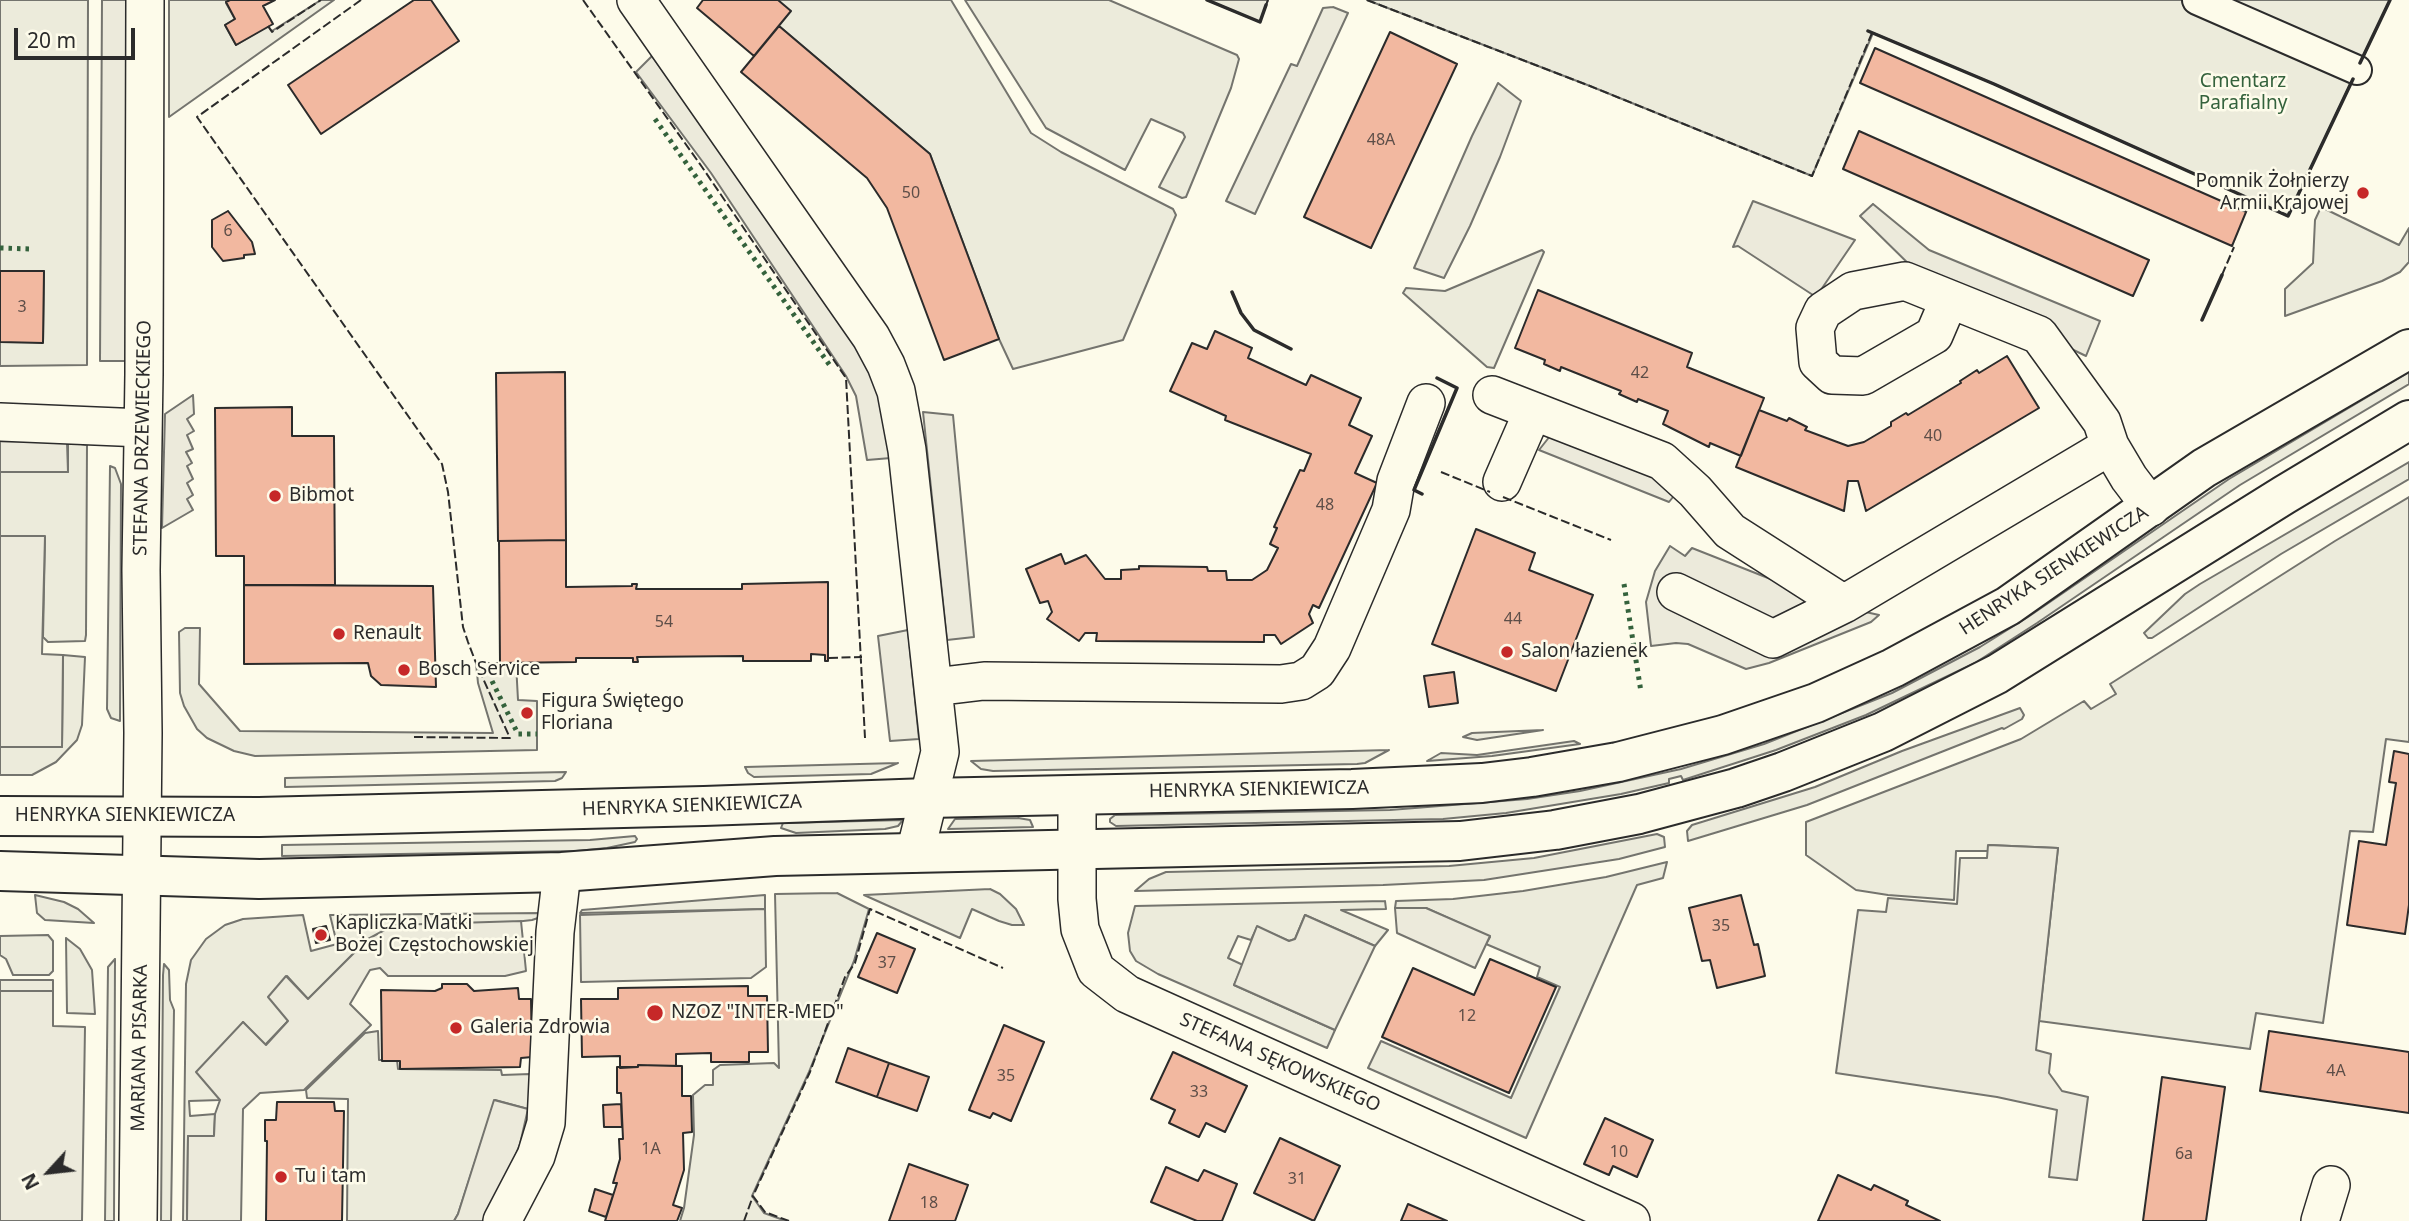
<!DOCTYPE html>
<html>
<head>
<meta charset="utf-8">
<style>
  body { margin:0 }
  #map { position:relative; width:2409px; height:1221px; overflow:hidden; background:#fdfbea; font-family:"Noto Sans",sans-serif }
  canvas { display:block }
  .north { position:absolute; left:14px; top:1137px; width:70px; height:70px; -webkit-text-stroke:5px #fdfbea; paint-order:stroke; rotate:243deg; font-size:19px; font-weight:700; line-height:28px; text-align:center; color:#2b2b2b }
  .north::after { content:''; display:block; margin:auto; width:24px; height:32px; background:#2b2b2b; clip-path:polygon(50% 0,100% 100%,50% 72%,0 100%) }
  .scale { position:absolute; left:14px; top:28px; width:121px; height:32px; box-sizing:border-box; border:4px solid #2b2b2b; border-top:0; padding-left:9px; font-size:21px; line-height:24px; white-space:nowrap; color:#2b2b2b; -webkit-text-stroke:5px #fdfbea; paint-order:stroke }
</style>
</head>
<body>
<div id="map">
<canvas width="2409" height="1221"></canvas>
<div class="north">N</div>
<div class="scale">20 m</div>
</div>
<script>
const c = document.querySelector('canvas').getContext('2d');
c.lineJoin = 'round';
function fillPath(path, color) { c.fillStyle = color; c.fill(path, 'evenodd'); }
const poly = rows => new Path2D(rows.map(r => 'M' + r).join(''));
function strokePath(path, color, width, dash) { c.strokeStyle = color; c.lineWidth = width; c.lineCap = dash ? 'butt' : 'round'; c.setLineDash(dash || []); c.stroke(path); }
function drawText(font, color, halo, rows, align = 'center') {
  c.font = font + ' "Noto Sans",sans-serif'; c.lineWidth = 5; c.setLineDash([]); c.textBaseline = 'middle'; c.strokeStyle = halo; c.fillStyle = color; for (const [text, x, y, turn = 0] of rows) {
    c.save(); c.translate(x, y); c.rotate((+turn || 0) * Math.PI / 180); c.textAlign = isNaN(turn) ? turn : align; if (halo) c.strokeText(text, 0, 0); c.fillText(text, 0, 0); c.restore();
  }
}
const green = poly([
  [0,0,88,0,87,365,0,366,0,342,43,342,44,271,0,271,0,0],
  [169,0,230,0,226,3,235,19,225,25,236,45,268,26,272,31,321,0,334,0,169,117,169,0],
  [778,0,951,0,1031,133,1061,152,1173,209,1176,215,1123,340,1013,369,999,339,930,154,779,26,778,0],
  [965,0,1109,0,1237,55,1239,59,1231,88,1186,197,1182,198,1159,187,1185,137,1183,133,1151,119,1125,170,1046,128,965,0],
  [1207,0,1268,0,1260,22,1207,0],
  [1367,0,2390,0,2288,216,1994,84,1873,33,1812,176,1590,86,1367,0],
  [2321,207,2399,245,2409,228,2409,262,2400,272,2382,281,2285,316,2285,289,2313,263,2315,220,2321,207],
  [1542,250,1544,252,1494,368,1487,367,1403,293,1406,288,1445,291,1542,250],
  [2409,372,2409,384,2240,485,2037,623,1975,663,1866,715,1776,750,1683,780,1681,776,1669,779,1669,783,1621,794,1506,813,1443,819,1394,820,1116,826,1110,822,1110,819,1115,815,1390,810,1527,799,1580,791,1681,769,1764,744,1892,693,1980,647,2028,617,2229,479,2409,372],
  [68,442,87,445,86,635,85,641,48,642,43,637,45,537,0,536,0,472,68,472,68,442],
  [2409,462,2409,479,2281,554,2152,638,2148,638,2144,633,2185,594,2200,584,2409,462],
  [110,466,115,468,121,484,120,721,111,718,107,709,110,466],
  [2409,497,2409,742,2386,739,2373,832,2350,831,2323,1023,2256,1013,2250,1049,2039,1021,2058,848,1989,845,1988,851,1956,851,1954,900,1888,895,1856,890,1806,855,1806,822,2021,739,2084,701,2091,709,2116,694,2110,684,2335,541,2409,497],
  [185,628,200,628,199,684,240,731,493,733,478,683,476,663,516,663,518,700,537,701,537,750,255,756,234,751,207,738,197,729,184,706,180,693,179,632,185,628],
  [63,655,85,657,82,725,77,740,56,762,32,775,0,775,0,747,62,747,63,655],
  [2020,708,2024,715,2022,719,2004,729,2002,728,1807,805,1688,841,1687,831,1692,825,1815,787,1902,751,2020,708],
  [1543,730,1477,740,1463,737,1472,733,1543,730],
  [1574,741,1580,744,1492,756,1427,761,1441,753,1477,755,1574,741],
  [1389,750,1365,763,1357,764,993,771,981,769,971,761,1389,750],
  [898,763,871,774,754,777,748,773,745,767,898,763],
  [566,772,562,778,555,781,285,787,285,778,566,772],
  [1018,818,1030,820,1033,827,948,829,955,819,1018,818],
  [903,820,898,826,885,829,796,833,781,828,783,823,903,820],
  [1657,834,1664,837,1665,847,1619,859,1484,880,1383,885,1135,891,1149,879,1166,872,1449,866,1534,858,1657,834],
  [635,836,637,839,635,842,607,848,576,851,282,856,282,845,590,840,635,836],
  [1667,862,1663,878,1637,885,1526,1138,1368,1068,1381,1041,1511,1098,1560,987,1537,977,1540,967,1486,944,1490,937,1426,908,1395,908,1396,901,1453,899,1523,891,1606,877,1667,862],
  [990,889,1000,894,1016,909,1024,925,1012,925,999,921,972,909,960,938,864,895,990,889],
  [837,893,869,909,854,961,809,1072,752,1196,764,1213,786,1221,680,1221,684,1208,694,1135,693,1095,705,1085,713,1085,713,1070,720,1065,774,1063,779,1068,775,894,837,893],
  [35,895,64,902,78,909,94,923,45,920,37,913,35,895],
  [765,895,765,909,580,913,582,910,765,895],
  [1385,901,1386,909,1341,910,1388,930,1375,946,1305,915,1295,939,1289,941,1257,927,1251,940,1238,936,1228,958,1243,965,1234,985,1335,1030,1327,1048,1158,974,1136,961,1130,951,1128,933,1135,906,1385,901],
  [541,913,538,918,532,920,368,939,308,999,287,976,288,1021,265,1045,243,1022,220,1100,189,1101,190,1116,215,1114,214,1136,188,1136,187,1221,183,1221,186,984,191,960,206,939,225,925,243,919,303,915,311,951,337,944,330,915,541,913],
  [48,935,53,941,53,971,49,975,13,975,6,959,0,955,0,936,48,935],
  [66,938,80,949,92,970,95,1014,67,1013,66,938],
  [115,959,114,1221,105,1221,108,967,115,959],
  [164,964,169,970,170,1000,174,1010,171,1221,161,1221,163,975,164,964],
  [0,980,53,980,53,991,0,991,0,980],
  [378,1031,379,1060,397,1060,398,1069,501,1070,502,1075,530,1074,532,1093,528,1109,495,1100,458,1214,454,1221,347,1221,348,1099,307,1098,306,1090,365,1033,378,1031]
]);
const parking = poly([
  [102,0,130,0,129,361,100,361,102,0],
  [1333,7,1348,13,1255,214,1226,201,1291,64,1297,66,1323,8,1333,7],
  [652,56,780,232,839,318,866,363,882,396,891,458,867,460,856,396,846,376,711,173,636,72,652,56],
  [1498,83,1521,101,1500,157,1470,226,1444,278,1414,268,1472,136,1498,83],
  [1753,201,1855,240,1816,297,1738,246,1733,247,1753,201],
  [1873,204,1929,250,2100,321,2086,356,1922,277,1860,216,1873,204],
  [193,395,194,414,187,419,194,431,187,435,193,449,186,452,192,463,187,466,193,479,187,483,193,495,187,499,193,510,162,528,165,414,193,395],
  [923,412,953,415,974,637,947,640,923,412],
  [1554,431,1639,466,1677,492,1669,502,1539,450,1554,431],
  [0,441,67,442,68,472,0,472,0,441],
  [0,536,45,536,42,654,63,655,62,747,0,747,0,536],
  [1670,546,1685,556,1692,548,1839,606,1879,615,1871,622,1769,663,1746,669,1688,644,1676,643,1651,646,1646,602,1655,571,1670,546],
  [908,630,919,739,890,741,878,636,908,630],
  [1988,845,2058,848,2036,1050,2051,1054,2049,1073,2062,1091,2088,1097,2077,1180,2049,1177,2057,1110,1997,1097,1836,1073,1858,910,1886,912,1888,898,1957,904,1960,858,1987,858,1988,845],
  [1395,908,1426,908,1490,936,1475,968,1397,933,1395,908],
  [765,909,766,967,751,978,581,982,580,915,765,909],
  [1305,915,1375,946,1335,1030,1234,985,1257,926,1289,941,1295,939,1305,915],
  [521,921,526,971,505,976,388,976,380,968,370,970,350,1004,371,1025,304,1090,260,1093,243,1109,241,1221,187,1221,188,1136,214,1136,215,1114,220,1100,196,1072,243,1022,266,1045,288,1021,268,997,286,976,308,999,368,939,394,925,521,921],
  [0,991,53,991,53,1026,85,1027,82,1221,0,1221,0,991],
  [494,1100,528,1109,520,1144,510,1169,485,1221,454,1221,458,1214,494,1100]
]);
const building = poly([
  [230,0,275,0,263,6,273,24,236,45,225,25,235,19,226,2,230,0],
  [414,0,431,0,459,41,321,134,288,85,414,0],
  [703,0,778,0,791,11,754,56,697,8,703,0],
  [779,26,930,154,999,339,944,360,887,208,867,178,741,72,779,26],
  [1390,32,1457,64,1371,248,1304,217,1390,32],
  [1875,48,2246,212,2232,246,1860,83,1875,48],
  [1859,131,2149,260,2133,296,1843,169,1859,131],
  [228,211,252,242,255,254,244,255,244,258,223,261,212,247,212,220,228,211],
  [0,271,44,271,43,343,0,342,0,271],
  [1538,290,1692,353,1687,367,1764,398,1741,456,1710,443,1709,447,1663,424,1668,411,1638,399,1637,402,1619,394,1621,391,1561,367,1560,371,1544,364,1545,360,1515,348,1538,290],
  [1215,331,1252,348,1248,358,1306,385,1311,375,1361,398,1349,425,1372,436,1355,473,1377,483,1319,608,1313,605,1309,614,1313,623,1281,644,1275,635,1264,635,1264,642,1096,641,1097,633,1085,633,1079,641,1047,619,1052,612,1048,601,1040,603,1026,569,1061,554,1065,564,1086,555,1105,579,1121,579,1121,570,1139,569,1139,566,1207,567,1208,571,1226,571,1227,580,1252,580,1267,570,1278,548,1270,544,1277,528,1274,527,1300,470,1304,471,1311,454,1225,420,1226,416,1170,391,1192,343,1207,349,1215,331],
  [2007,356,2039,408,1866,511,1858,481,1848,481,1844,511,1736,467,1759,410,1787,421,1789,418,1807,427,1805,430,1848,446,1864,442,1891,426,1891,422,1906,413,1908,415,1961,383,1960,381,1977,370,1979,373,2007,356],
  [565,372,566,540,498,541,496,373,565,372],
  [292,407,292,436,334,436,335,585,244,585,244,556,216,556,215,408,292,407],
  [1476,529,1535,553,1529,570,1593,595,1556,691,1432,644,1476,529],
  [566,540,566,587,632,586,632,584,637,584,636,589,742,589,742,584,828,582,828,661,825,661,825,655,811,654,811,661,743,661,743,656,637,657,638,662,633,662,633,658,576,658,576,662,500,663,499,541,566,540],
  [244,585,433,586,436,687,381,685,371,676,368,663,244,664,244,585],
  [1454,672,1458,703,1429,707,1424,676,1454,672],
  [2394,751,2409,754,2409,905,2405,934,2347,925,2359,841,2386,845,2396,783,2389,782,2394,751],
  [1741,895,1754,945,1758,944,1765,976,1717,988,1710,960,1702,961,1689,908,1741,895],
  [326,926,330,940,316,943,313,929,326,926],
  [877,933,915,949,897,993,858,977,877,933],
  [1490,959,1556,987,1509,1093,1382,1037,1413,968,1474,995,1490,959],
  [442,984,467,984,474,991,518,988,519,999,531,999,532,1057,521,1058,520,1067,400,1069,400,1061,382,1061,381,990,435,991,442,988,442,984],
  [748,986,748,996,767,996,768,1052,749,1052,749,1062,711,1062,711,1053,676,1054,676,1066,638,1065,638,1067,620,1068,620,1056,582,1057,581,999,618,999,618,988,748,986],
  [1004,1025,1044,1042,1011,1121,993,1113,990,1118,969,1110,1004,1025],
  [2269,1031,2409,1052,2409,1113,2260,1091,2269,1031],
  [848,1048,889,1063,877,1097,836,1082,848,1048],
  [1173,1052,1247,1086,1225,1132,1206,1123,1199,1137,1169,1123,1175,1110,1151,1099,1173,1052],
  [889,1063,929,1077,917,1111,877,1097,889,1063],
  [638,1065,682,1066,682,1096,691,1096,692,1132,683,1133,684,1170,673,1205,682,1208,677,1221,605,1221,617,1183,613,1183,620,1159,619,1139,623,1139,621,1093,617,1093,617,1067,638,1067,638,1065],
  [2162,1077,2225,1087,2206,1221,2143,1221,2162,1077],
  [277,1102,334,1102,335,1111,344,1111,342,1221,266,1221,267,1141,265,1141,265,1120,276,1120,277,1102],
  [621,1104,622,1127,604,1127,603,1105,621,1104],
  [1605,1118,1653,1140,1637,1177,1613,1166,1609,1175,1584,1164,1605,1118],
  [1280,1138,1340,1166,1314,1221,1254,1193,1280,1138],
  [909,1164,968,1185,955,1221,889,1221,909,1164],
  [1166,1167,1198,1181,1204,1170,1237,1184,1222,1221,1197,1221,1151,1202,1166,1167],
  [1838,1175,1871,1190,1874,1185,1908,1201,1906,1205,1940,1221,1818,1221,1838,1175],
  [595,1189,613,1195,606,1217,589,1211,595,1189],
  [1408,1204,1447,1221,1401,1221,1408,1204]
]);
const pedestrian = poly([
  [2197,0,2357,70]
]);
const minor = poly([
  [636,0,871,337,886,365,896,391,907,450,940,752,915,853],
  [1949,300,1934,335,1863,376,1832,375,1818,362,1815,328,1823,311,1853,291,1905,281,2039,335,2102,422,2110,446,2129,478,2151,507],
  [1492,395,1662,461,1695,491,1730,531,1844,604,2110,446],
  [0,422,143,428],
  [1502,482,1533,411],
  [1676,592,1773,639,1844,604],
  [934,687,984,681,1281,684,1301,681,1317,671,1332,648,1391,510,1396,481,1426,403],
  [1077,795,1077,899,1080,929,1096,970,1127,994,1631,1221],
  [138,1221,143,733,141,570,144,374,145,0],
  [502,1221,536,1156,546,1123,555,932,562,872],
  [2320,1221,2331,1185]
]);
const tertiary = poly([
  [0,816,259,817,704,806,928,798,1352,789,1482,783,1532,777,1618,762,1723,735,1816,703,1893,668,2008,606,2204,468,2409,349],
  [0,871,259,879,562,872,775,856,1460,841,1555,830,1639,814,1736,788,1783,772,1883,732,1997,674,2284,495,2409,420]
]);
const hedge = poly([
  [655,119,831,367],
  [0,248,32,249],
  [1624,584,1641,692],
  [492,681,518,734,537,734]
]);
const fence = poly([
  [361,0,197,117,442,464,448,492,463,627,468,642,476,663,500,663],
  [583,0,702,167,846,378,865,738],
  [1367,0,1590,86,1812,176,1872,33],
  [1266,5,1268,0],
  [268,26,272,32,321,0],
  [2246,212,2252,200],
  [2222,275,2234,247],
  [1441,472,1490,492],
  [1503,497,1611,540],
  [829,658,862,657],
  [414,737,510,738,476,663],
  [744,1221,753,1196],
  [789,1221,765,1212,753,1196,810,1072,845,977,855,963,870,909,1003,968]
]);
const wall = poly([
  [1207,0,1260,22,1266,5],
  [1868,31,1994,84,2288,216,2353,79],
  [2360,63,2390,0],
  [1232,292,1241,313,1254,330,1291,349],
  [2202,320,2222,275],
  [1422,494,1414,490,1457,388,1437,378]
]);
const markers = [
  [2363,193,7,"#c62828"],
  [275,496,7,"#c62828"],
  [339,634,7,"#c62828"],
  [1507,652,7,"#c62828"],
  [404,670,7,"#c62828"],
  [527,713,7,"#c62828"],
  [321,935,7,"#c62828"],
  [655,1013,9,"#c62828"],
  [456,1028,7,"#c62828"],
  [281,1177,7,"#c62828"]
];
const numberNames = [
  ["48A",1381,140],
  ["50",911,193],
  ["6",228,231],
  ["3",22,307],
  ["42",1640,373],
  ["40",1933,436],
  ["48",1325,505],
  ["44",1513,619],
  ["54",664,622],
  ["35",1721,926],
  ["37",887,963],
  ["12",1467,1016],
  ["4A",2336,1071],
  ["35",1006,1076],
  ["33",1199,1092],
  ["1A",651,1149],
  ["10",1619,1152],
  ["6a",2184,1154],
  ["31",1297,1179],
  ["18",929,1203]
];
const parkNames = [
  ["Cmentarz",2243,82],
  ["Parafialny",2243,104]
];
const poiNames = [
  ["Pomnik Żołnierzy",2349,182,"right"],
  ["Armii Krajowej",2349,204,"right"],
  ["Bibmot",289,496],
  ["Renault",353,634],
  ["Salon łazienek",1521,652],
  ["Bosch Service",418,670],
  ["Figura Świętego",541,702],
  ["Floriana",541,724],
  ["Kapliczka Matki",335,924],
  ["Bożej Częstochowskiej",335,946],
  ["NZOZ \"INTER-MED\"",671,1013],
  ["Galeria Zdrowia",470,1028],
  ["Tu i tam",295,1177]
];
const streetNames = [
  ["STEFANA DRZEWIECKIEGO",143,438,-89],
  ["HENRYKA SIENKIEWICZA",2054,571,-33],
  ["HENRYKA SIENKIEWICZA",1259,790,-1],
  ["HENRYKA SIENKIEWICZA",692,806,-2],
  ["HENRYKA SIENKIEWICZA",125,816],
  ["MARIANA PISARKA",140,1048,-89],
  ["STEFANA SĘKOWSKIEGO",1280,1063,24]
];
fillPath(green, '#ecebdb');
strokePath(green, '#74746e', 2);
fillPath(parking, '#eceadb');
strokePath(parking, '#74746e', 2);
fillPath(building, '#f2b8a0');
strokePath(building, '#2b2b2b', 2);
strokePath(pedestrian, '#2b2b2b', 32);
strokePath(minor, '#2b2b2b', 40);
strokePath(tertiary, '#2b2b2b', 42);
strokePath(pedestrian, '#fdfbea', 28);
strokePath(minor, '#fdfbea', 37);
strokePath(tertiary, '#fdfbea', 38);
strokePath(hedge, '#34623c', 5, [3.5, 5]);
strokePath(fence, '#2b2b2b', 2, [9, 3.5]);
strokePath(wall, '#2b2b2b', 3.5);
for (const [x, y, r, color] of markers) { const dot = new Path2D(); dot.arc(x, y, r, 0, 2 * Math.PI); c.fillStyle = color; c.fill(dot); strokePath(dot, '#fdfbea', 2.5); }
drawText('16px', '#5d4e48', null, numberNames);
drawText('19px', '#34623c', '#fdfbea', parkNames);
drawText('19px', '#2b2b2b', '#fdfbea', poiNames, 'left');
drawText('19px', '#2b2b2b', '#fdfbea', streetNames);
</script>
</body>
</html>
